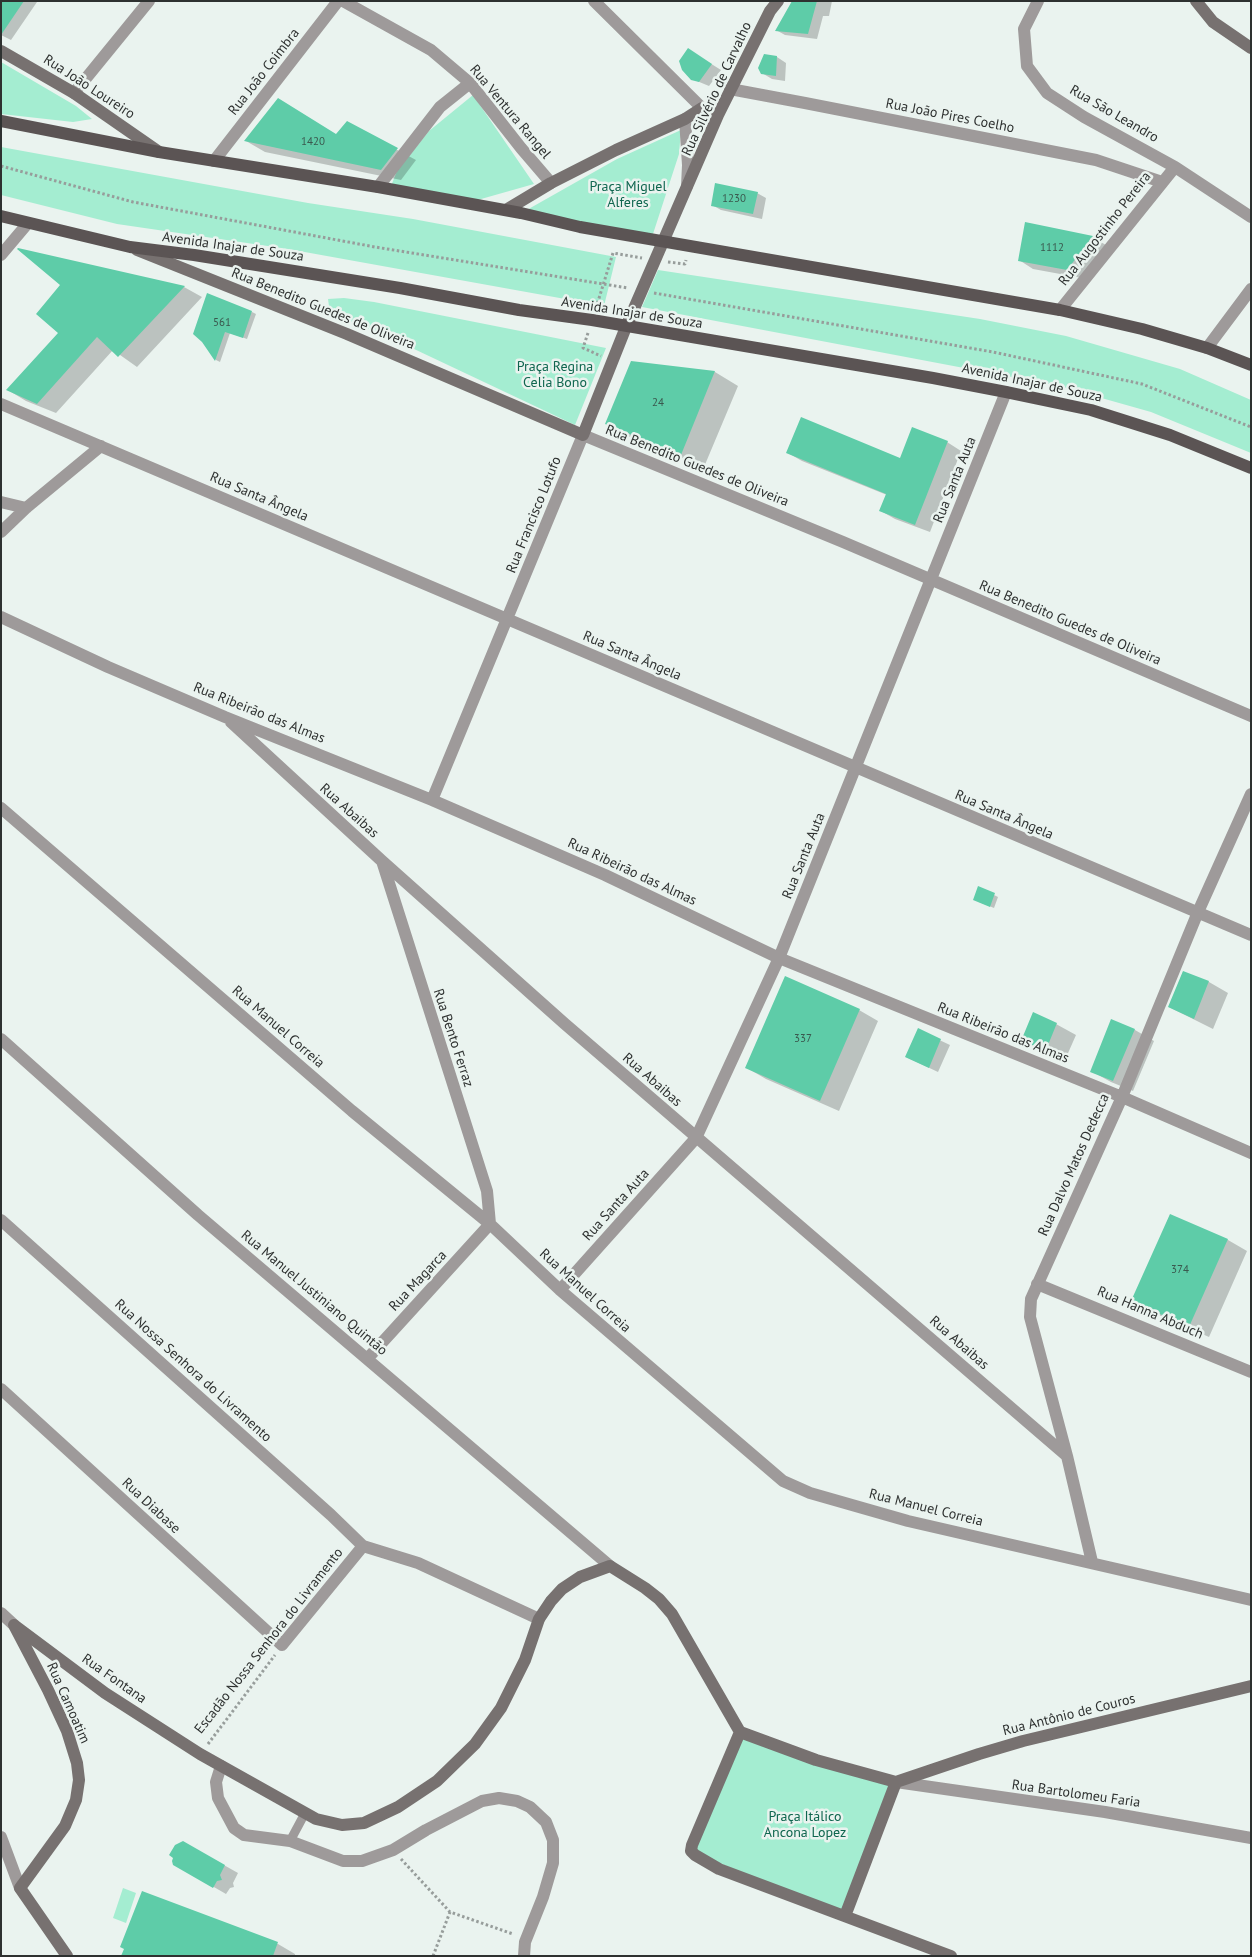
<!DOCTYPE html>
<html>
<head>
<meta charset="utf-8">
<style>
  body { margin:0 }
  #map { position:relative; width:1252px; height:1957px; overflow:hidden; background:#eaf3ef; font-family:"PT Sans",sans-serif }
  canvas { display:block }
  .frame { position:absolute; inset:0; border:2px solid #2e3130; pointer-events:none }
</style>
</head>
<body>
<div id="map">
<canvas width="1252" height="1957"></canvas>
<div class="frame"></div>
</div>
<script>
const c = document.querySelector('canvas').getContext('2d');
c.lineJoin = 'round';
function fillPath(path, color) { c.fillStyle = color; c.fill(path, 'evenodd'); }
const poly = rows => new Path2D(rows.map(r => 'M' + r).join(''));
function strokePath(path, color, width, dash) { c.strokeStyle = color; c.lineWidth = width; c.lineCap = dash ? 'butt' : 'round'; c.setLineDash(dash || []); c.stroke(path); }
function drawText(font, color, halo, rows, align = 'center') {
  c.font = font + ' "PT Sans",sans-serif'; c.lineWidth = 5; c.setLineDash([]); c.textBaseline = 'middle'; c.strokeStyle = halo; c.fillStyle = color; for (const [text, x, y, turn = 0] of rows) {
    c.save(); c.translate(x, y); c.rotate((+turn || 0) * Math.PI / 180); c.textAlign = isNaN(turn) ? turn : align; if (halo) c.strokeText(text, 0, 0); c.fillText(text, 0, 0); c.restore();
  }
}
const green = poly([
  [1,62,76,106,92,119,73,122,1,114],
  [473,95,534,184,474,201,391,186,397,171,429,131],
  [681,130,679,154,652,237,525,211,617,159],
  [1,147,308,203,413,219,616,257,604,306,288,249,117,224,1,195],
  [658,270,980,319,1066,336,1180,369,1251,400,1251,453,1151,412,1059,386,642,307],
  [344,298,374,302,606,348,575,425,395,340,330,313,328,299],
  [740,1732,896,1782,845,1916,691,1851],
  [123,1888,136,1893,126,1923,113,1918]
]);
const shadow = poly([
  [1,1,37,2,11,40,1,35],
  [794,1,832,1,829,16,823,16,817,39,785,35,776,30],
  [697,55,721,70,709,86,692,79],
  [765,55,777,57,786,63,785,81,772,79,762,73],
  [347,123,416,160,401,180,265,152,246,141,337,135],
  [757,193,766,198,762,219,721,210,712,205],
  [1026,223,1092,237,1106,245,1082,278,1033,269,1019,260],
  [184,287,202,297,137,367,113,350,56,413,26,401,8,390,60,333],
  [252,312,256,314,247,339,230,333,220,362,216,360,203,341],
  [631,363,715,372,738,386,704,467,630,437,607,423],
  [947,442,961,451,930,532,895,519,881,511,887,495,802,461,788,453,901,459],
  [994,895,998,897,994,908,979,902],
  [1183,972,1209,982,1228,993,1213,1029,1169,1007],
  [859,1010,878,1021,839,1111,766,1079,747,1068],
  [1111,1021,1135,1030,1154,1041,1133,1091,1111,1082,1091,1071],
  [1056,1024,1076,1035,1065,1060,1042,1051,1023,1040],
  [918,1030,950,1045,938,1072,906,1057],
  [1170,1215,1228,1240,1247,1251,1209,1337,1152,1312,1133,1301],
  [183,1842,238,1873,233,1883,234,1887,230,1888,226,1894,174,1864],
  [143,1893,278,1944,295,1954,295,1956,122,1956]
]);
const building = poly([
  [1,1,24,1,1,35],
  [792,1,817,1,808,34,775,31],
  [688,48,712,64,699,82,691,80,682,70,679,61],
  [764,54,777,56,776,76,761,74,758,68],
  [278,98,336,134,347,121,398,148,381,170,244,141],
  [715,183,758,192,753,214,711,206],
  [1025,222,1093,236,1067,270,1018,261],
  [18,248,141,276,185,286,118,357,97,337,37,404,6,390,58,333,36,314,60,285,17,249],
  [207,293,252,311,243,338,225,332,215,361,202,342,193,334],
  [631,361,715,371,681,455,605,424],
  [801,417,900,458,912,427,948,441,915,525,879,511,886,494,786,453],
  [978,886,995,893,990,907,973,900],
  [1183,971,1209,981,1194,1019,1168,1007],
  [785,976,860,1009,820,1101,745,1068],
  [1033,1012,1057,1023,1046,1050,1021,1041],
  [1111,1019,1135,1029,1113,1081,1090,1072],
  [918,1028,941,1039,929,1068,905,1057],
  [1170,1214,1228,1239,1189,1327,1131,1301],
  [183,1841,225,1865,220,1875,222,1880,217,1881,213,1888,173,1865,172,1861,173,1858,169,1855,175,1845],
  [142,1891,278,1942,273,1956,121,1956,124,1949,120,1947]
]);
const path = poly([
  [1,166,133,202,375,247,628,288],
  [668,262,685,264,686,260],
  [654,293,993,352,1142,384,1251,427],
  [596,308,613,253,642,258],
  [588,333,583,348,601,356],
  [208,1744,275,1655],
  [401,1859,450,1912],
  [433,1956,450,1912,513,1934]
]);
const lane = poly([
  [290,1841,305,1813]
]);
const street = poly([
  [343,1,431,50,470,83,521,148,551,183],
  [594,1,702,108],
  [1038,1,1024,29,1027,66,1047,93,1084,117,1175,167,1251,217],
  [730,89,805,103,1096,160,1162,182],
  [74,93,149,1],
  [685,119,688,165,687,186],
  [214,161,338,1],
  [378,187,440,107,470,83],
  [1,255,28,223],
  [1060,310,1175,167],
  [1207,348,1251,289],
  [1,404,1251,935],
  [1,502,26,508],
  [1,532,26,508,101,446],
  [1,617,108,667,225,717,432,800,605,875,779,958,1122,1097,1251,1153],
  [231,722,382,861,565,1024,1067,1456],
  [432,800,583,435,843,542,1251,716],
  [1,808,352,1111,490,1224,560,1290,783,1481,810,1493,908,1521,1251,1600],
  [1,1039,198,1215,610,1566],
  [1,1220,331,1515,363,1546,418,1563,539,1619],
  [1037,1284,1251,1372],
  [560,1290,696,1138,779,958,1006,392],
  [368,1358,490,1224,487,1191,382,861],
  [1,1389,282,1645,363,1546],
  [1092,1562,1067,1456,1030,1317,1031,1299,1122,1097,1198,912,1251,794],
  [1,1613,14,1625],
  [221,1766,216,1782,218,1798,234,1828,244,1835,290,1841,343,1861,362,1861,393,1850,426,1830,482,1801,499,1798,517,1801,530,1807,546,1822,553,1840,553,1863,543,1897,525,1942,524,1956],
  [896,1782,1105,1812,1251,1838],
  [1,1837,20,1888]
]);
const secondary = poly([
  [1196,1,1213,22,1251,48],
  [1,51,74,93,159,152],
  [506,210,551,183,616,150,685,119,702,108,718,115],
  [137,250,347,334,583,435,626,327,718,115,770,11,778,1],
  [14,1625,105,1693,200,1754,316,1819,342,1825,364,1823,398,1807,437,1781,475,1744,501,1708,525,1660,539,1619,551,1601,562,1589,580,1577,610,1566,645,1588,659,1599,672,1614,740,1732],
  [15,1627,48,1690,67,1731,77,1763,79,1780,76,1800,65,1826,20,1888,67,1956],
  [740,1732,692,1845,691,1851,695,1855,719,1869,951,1956],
  [740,1732,816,1760,896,1782],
  [896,1782,979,1754,1023,1741,1251,1686],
  [845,1916,896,1782]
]);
const primary = poly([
  [1,121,159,152,378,187,521,213,580,227,1060,310,1142,329,1207,348,1251,365],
  [1,216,130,247,194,255,400,288,519,310,592,320,933,378,1006,392,1091,410,1170,435,1251,468]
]);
const numberNames = [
  ["1420",313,142],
  ["1230",734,199],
  ["1112",1052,248],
  ["561",222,323],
  ["24",658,403],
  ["337",803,1039],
  ["374",1180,1270]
];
const streetNames = [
  ["Rua João Coimbra",264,72,-52],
  ["Rua João Loureiro",89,87,33],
  ["Rua Silvério de Carvalho",717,89,-65],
  ["Rua Ventura Rangel",510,112,50],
  ["Rua São Leandro",1114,114,30],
  ["Rua João Pires Coelho",950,116,11],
  ["Rua Augostinho Pereira",1105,229,-52],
  ["Avenida Inajar de Souza",233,247,8],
  ["Rua Benedito Guedes de Oliveira",323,309,22],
  ["Avenida Inajar de Souza",632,313,9],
  ["Avenida Inajar de Souza",1032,383,12],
  ["Rua Benedito Guedes de Oliveira",697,466,22],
  ["Rua Santa Auta",955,480,-68],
  ["Rua Santa Ângela",259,497,23],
  ["Rua Francisco Lotufo",534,515,-68],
  ["Rua Benedito Guedes de Oliveira",1070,623,23],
  ["Rua Santa Ângela",632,656,23],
  ["Rua Ribeirão das Almas",259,713,22],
  ["Rua Abaibas",349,811,42],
  ["Rua Santa Ângela",1004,815,23],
  ["Rua Santa Auta",804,856,-68],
  ["Rua Ribeirão das Almas",632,872,25],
  ["Rua Manuel Correia",278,1027,41],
  ["Rua Ribeirão das Almas",1003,1033,22],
  ["Rua Bento Ferraz",453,1038,72],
  ["Rua Abaibas",652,1080,41],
  ["Rua Dalvo Matos Dedecca",1074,1165,-66],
  ["Rua Santa Auta",616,1205,-48],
  ["Rua Magarca",418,1281,-47],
  ["Rua Manuel Correia",585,1291,42],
  ["Rua Manuel Justiniano Quintão",314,1293,40],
  ["Rua Hanna Abduch",1150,1313,23],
  ["Rua Abaibas",959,1343,41],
  ["Rua Nossa Senhora do Livramento",193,1371,42],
  ["Rua Diabase",151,1506,43],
  ["Rua Manuel Correia",926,1508,14],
  ["Escadão Nossa Senhora do Livramento",269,1641,-52],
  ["Rua Fontana",114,1679,35],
  ["Rua Camoatim",68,1703,66],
  ["Rua Antônio de Couros",1069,1715,-14],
  ["Rua Bartolomeu Faria",1076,1794,8]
];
const parkNames = [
  ["Praça Miguel",628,187],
  ["Alferes",628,203],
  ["Praça Regina",555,367],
  ["Celia Bono",555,383],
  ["Praça Itálico",805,1817],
  ["Ancona Lopez",805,1833]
];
fillPath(green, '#a4edd1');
fillPath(shadow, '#0003');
fillPath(building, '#5ecca8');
strokePath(path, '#979d9b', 3, [2.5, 2.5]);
strokePath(lane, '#9e9a9a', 9);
strokePath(street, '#9e9a9a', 12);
strokePath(secondary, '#777170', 12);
strokePath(primary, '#5b5454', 12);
drawText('11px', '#3a584e', null, numberNames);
drawText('14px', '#2e3130', '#eaf3ef', streetNames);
drawText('14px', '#0f664f', '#eaf3ef', parkNames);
</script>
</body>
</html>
